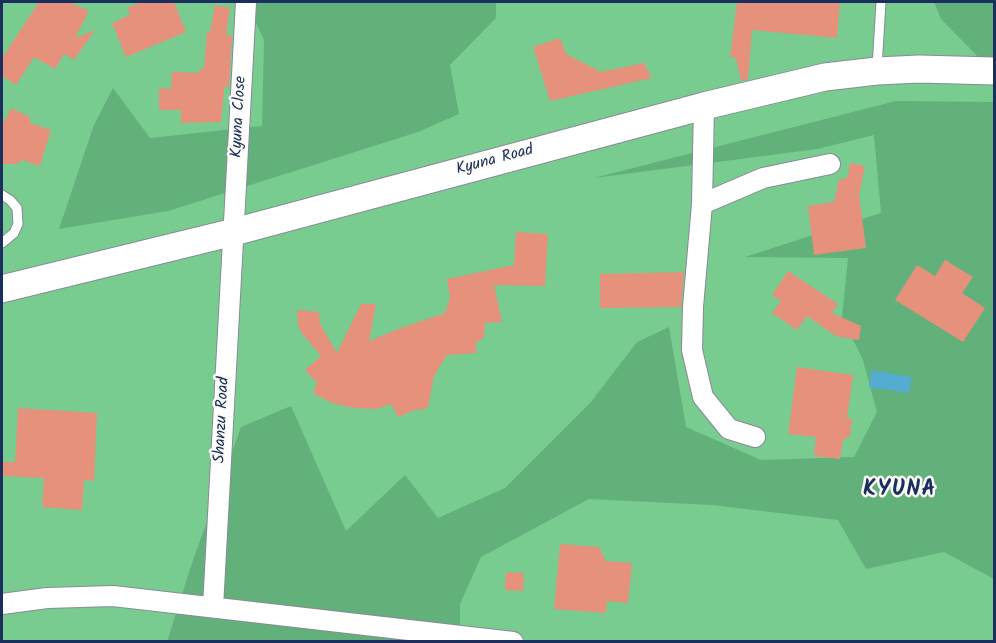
<!DOCTYPE html>
<html>
<head>
<meta charset="utf-8">
<style>
  body { margin:0 }
  #map { position:relative; width:996px; height:643px; overflow:hidden; background:#f4e7cf; font-family:Kalam,sans-serif }
  canvas { display:block }
  .frame { position:absolute; inset:0; border:3px solid #1b2f5e; pointer-events:none }
</style>
</head>
<body>
<div id="map">
<canvas width="996" height="643"></canvas>
<div class="frame"></div>
</div>
<script>
const c = document.querySelector('canvas').getContext('2d');
c.lineJoin = 'round';
function fillPath(path, color) { c.fillStyle = color; c.fill(path, 'evenodd'); }
const poly = rows => new Path2D(rows.map(r => 'M' + r).join(''));
function strokePath(path, color, width, dash) { c.strokeStyle = color; c.lineWidth = width; c.lineCap = dash ? 'butt' : 'round'; c.setLineDash(dash || []); c.stroke(path); }
function drawText(font, color, halo, rows, align = 'center') {
  c.font = font + ' Kalam,sans-serif'; c.lineWidth = 5; c.setLineDash([]); c.textBaseline = 'middle'; c.strokeStyle = halo; c.fillStyle = color; for (const [text, x, y, turn = 0] of rows) {
    c.save(); c.translate(x, y); c.rotate((+turn || 0) * Math.PI / 180); c.textAlign = isNaN(turn) ? turn : align; if (halo) c.strokeText(text, 0, 0); c.fillText(text, 0, 0); c.restore();
  }
}
const green = poly([
  [2,2,994,2,994,641,2,641]
]);
const forest = poly([
  [246,2,496,2,496,18,450,65,459,114,418,132,168,211,59,229,94,125,113,88,150,138,262,126,264,40],
  [934,2,994,2,994,73,941,19],
  [896,101,994,102,994,579,944,552,866,569,838,520,712,505,589,499,481,557,460,604,460,641,167,642,192,563,241,427,291,406,346,531,405,475,438,518,505,488,591,402,637,342,669,327,686,427,761,460,854,457,877,412,863,360,842,317,848,258,745,257,881,213,874,135,817,149,594,178]
]);
const water = poly([
  [872,370,912,377,909,393,869,387]
]);
const building = poly([
  [39,2,69,2,89,11,75,38,95,30,74,60,64,54,55,69,34,57,16,85,2,76,2,58],
  [142,2,174,2,186,32,126,57,112,23,130,15,127,8],
  [737,2,840,2,837,38,752,30,748,79,741,81,736,58,730,57],
  [215,5,230,8,226,35,232,35,229,87,224,87,224,91,221,122,181,123,181,110,159,110,159,88,171,89,172,72,199,73,199,69,204,69,207,32,210,32],
  [560,38,566,54,601,72,644,63,652,78,550,101,533,47],
  [11,108,30,117,30,123,51,130,40,166,22,160,17,164,2,164,2,122,6,119],
  [850,163,865,166,859,195,866,248,814,255,808,206,834,202,839,180,848,177],
  [516,232,548,234,545,286,494,285,502,322,485,323,484,337,475,344,477,353,447,355,434,376,428,407,422,410,417,409,398,417,391,404,377,409,353,408,332,403,313,393,317,383,305,370,321,356,301,332,298,325,297,310,319,312,320,324,337,353,361,304,376,304,369,341,401,328,445,313,450,298,447,279,514,265],
  [945,260,973,277,962,293,985,308,963,342,895,300,917,265,935,276],
  [788,271,838,304,832,313,861,326,859,340,836,336,807,316,797,330,772,313,781,301,772,295],
  [684,272,681,307,600,308,600,274],
  [797,367,853,375,847,418,852,418,850,436,843,440,840,459,814,456,816,437,788,434],
  [18,408,97,413,94,481,84,480,82,510,42,507,44,478,2,476,2,462,15,462],
  [560,544,599,547,606,561,632,563,628,603,607,601,606,613,554,609],
  [506,572,524,573,523,591,505,590]
]);
const lane = poly([
  [877,68,881,2],
  [2,195,10,200,17,208,18,224,14,233,2,243]
]);
const street = poly([
  [704,106,702,204,693,307,692,350,703,397,729,429,755,437],
  [702,204,763,178,830,164],
  [2,604,47,598,113,596,513,642],
  [213,607,246,2]
]);
const secondary = poly([
  [2,289,234,232,704,106,825,77,877,71,919,69,994,71]
]);
const streetNames = [
  ["Kyuna Close",240,117,-87],
  ["Kyuna Road",495,161,-15],
  ["Shanzu Road",223,420,-87]
];
const districtNames = [
  ["KYUNA",900,491]
];
fillPath(green, '#78cc8f');
fillPath(forest, '#62b07a');
fillPath(water, '#54acd1');
fillPath(building, '#e6917c');
strokePath(lane, '#888b96', 11);
strokePath(street, '#888b96', 22);
strokePath(secondary, '#888b96', 29);
strokePath(lane, '#fff', 9);
strokePath(street, '#fff', 20);
strokePath(secondary, '#fff', 27);
drawText('16px', '#1b2f5e', '#fdfcf7', streetNames);
c.letterSpacing = '1.5px';
drawText('bold 22px', '#1b2f5e', '#fdfcf7', districtNames);
c.letterSpacing = '0px';
</script>
</body>
</html>
